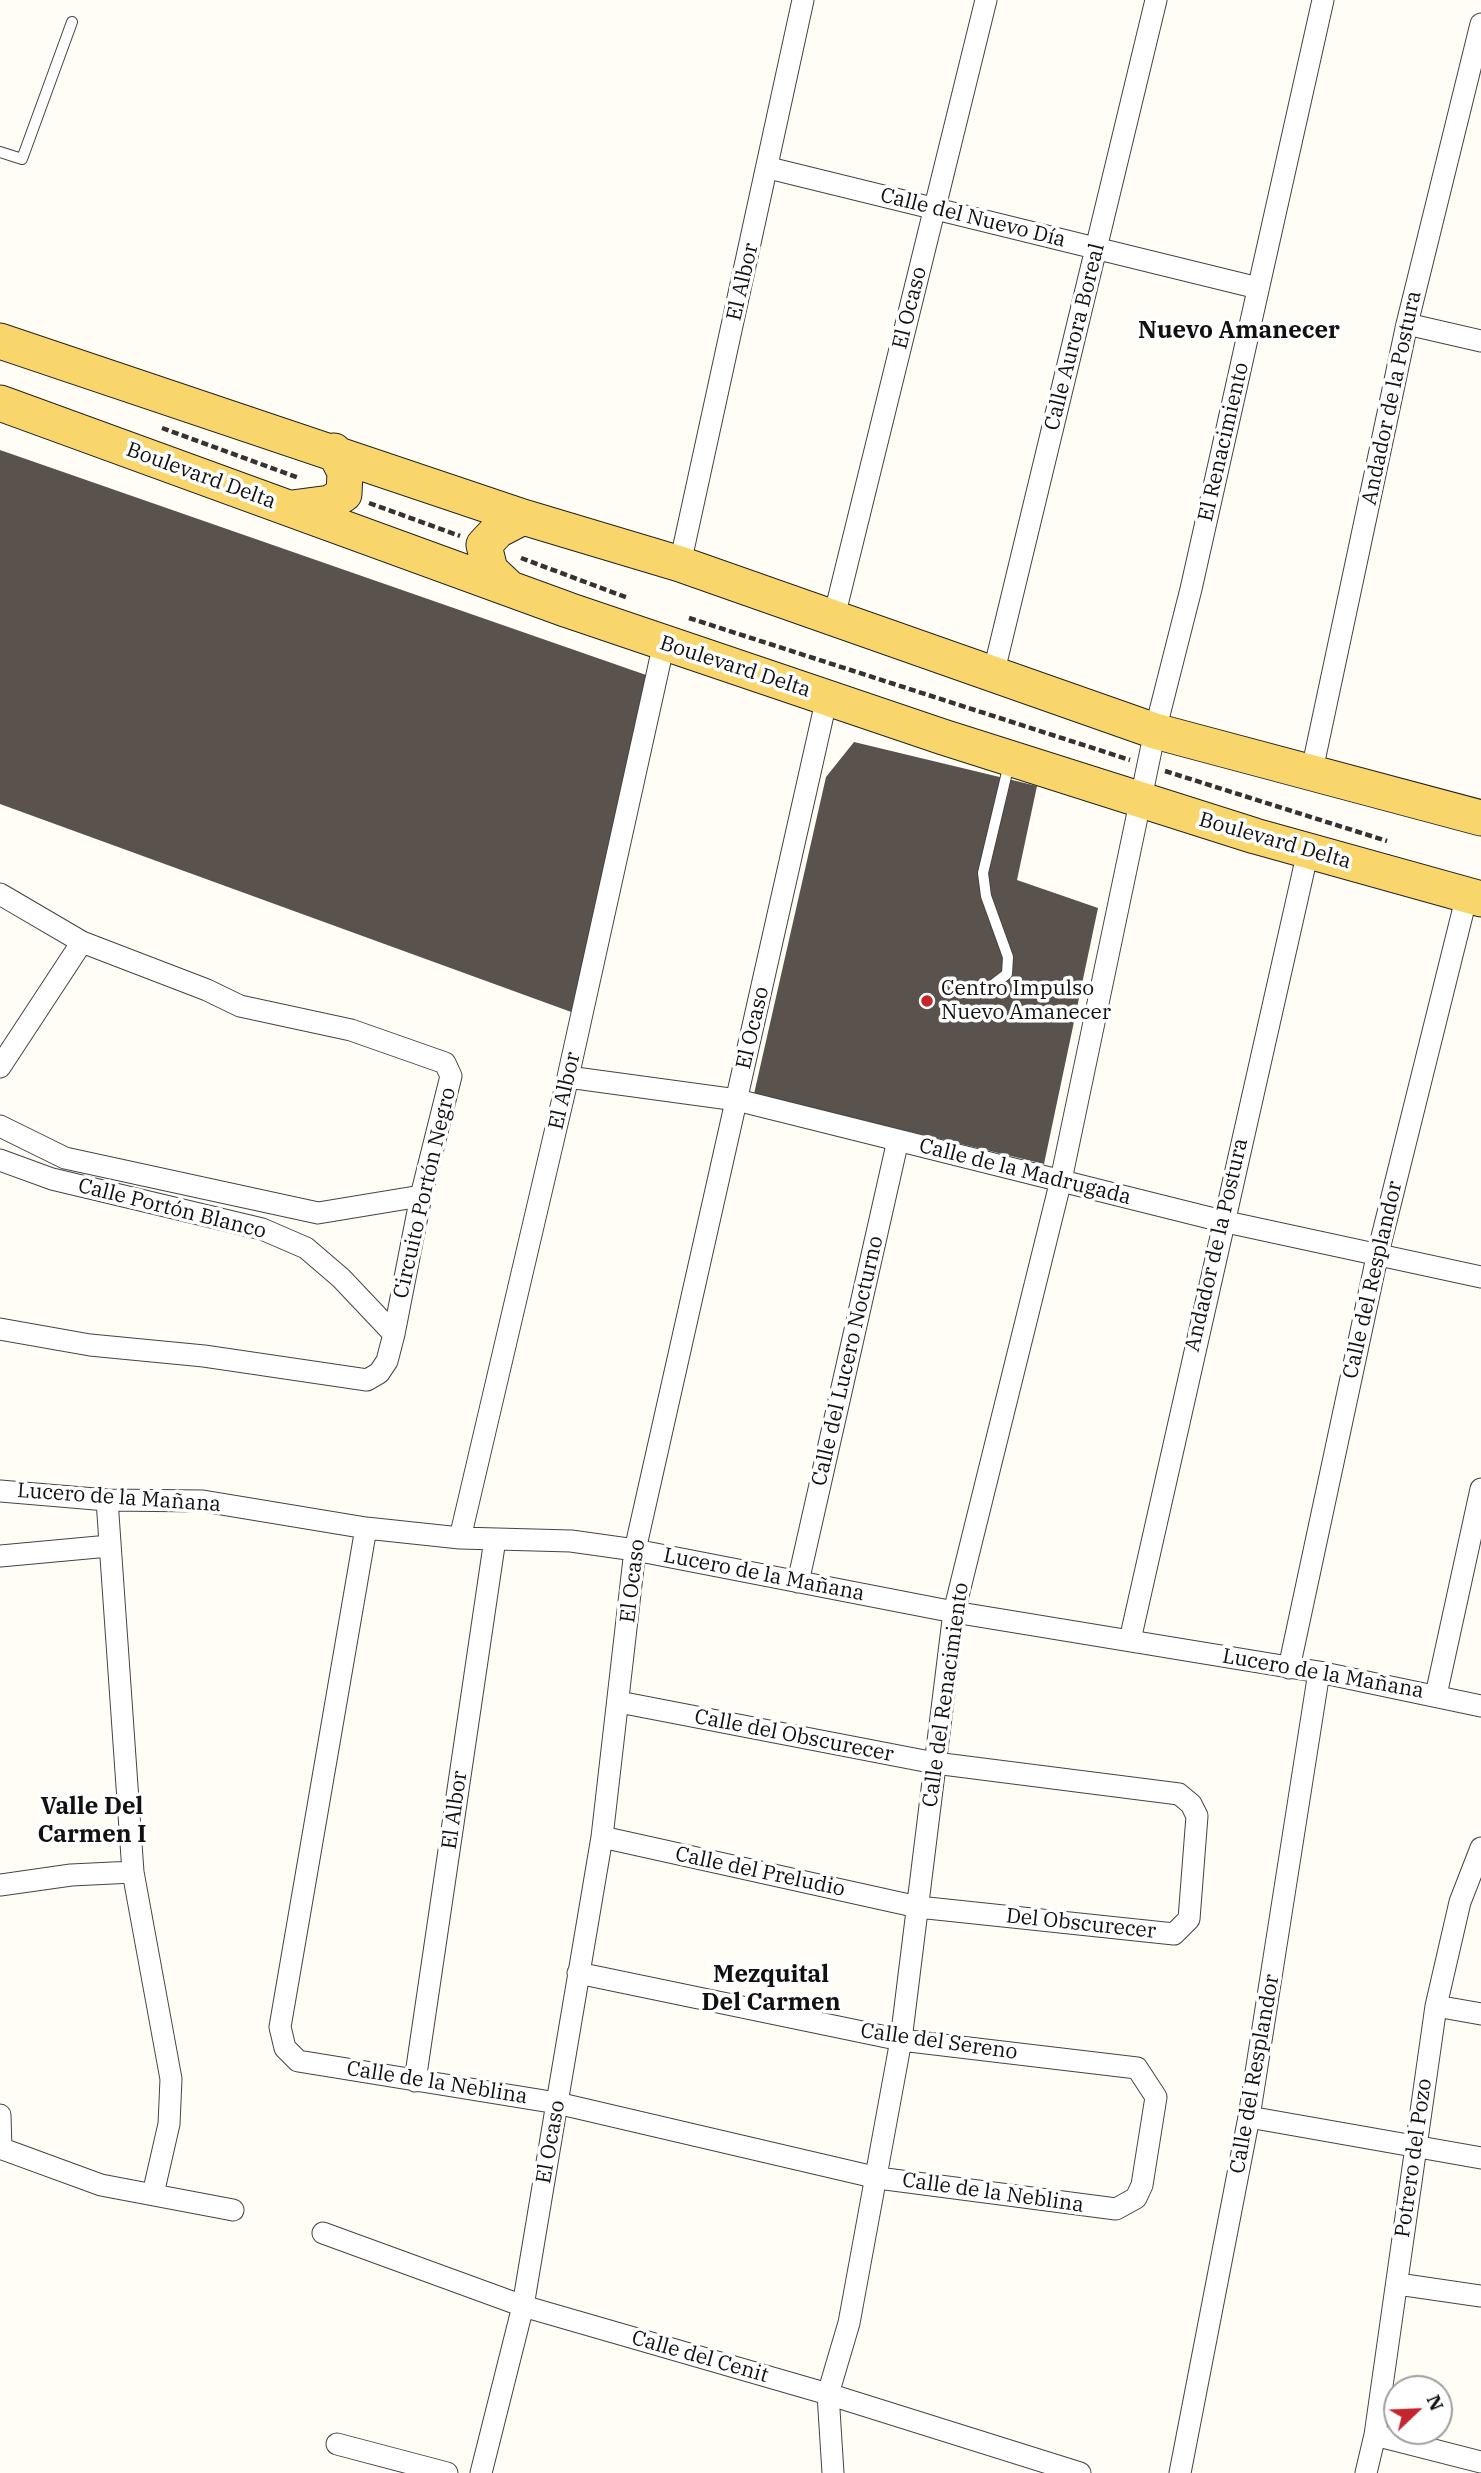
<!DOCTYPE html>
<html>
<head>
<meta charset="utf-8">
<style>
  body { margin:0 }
  #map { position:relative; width:1481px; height:2473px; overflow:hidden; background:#fffdf5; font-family:"IBM Plex Serif",serif }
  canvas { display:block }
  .north { position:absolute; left:1383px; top:2375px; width:70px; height:70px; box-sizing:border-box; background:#fff; border:2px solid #a0a0a0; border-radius:50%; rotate:67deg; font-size:19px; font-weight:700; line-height:28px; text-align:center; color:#111 }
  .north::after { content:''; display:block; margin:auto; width:24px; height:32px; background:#c4262e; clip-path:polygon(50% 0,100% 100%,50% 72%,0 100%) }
</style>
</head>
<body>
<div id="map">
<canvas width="1481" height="2473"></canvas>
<div class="north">N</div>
</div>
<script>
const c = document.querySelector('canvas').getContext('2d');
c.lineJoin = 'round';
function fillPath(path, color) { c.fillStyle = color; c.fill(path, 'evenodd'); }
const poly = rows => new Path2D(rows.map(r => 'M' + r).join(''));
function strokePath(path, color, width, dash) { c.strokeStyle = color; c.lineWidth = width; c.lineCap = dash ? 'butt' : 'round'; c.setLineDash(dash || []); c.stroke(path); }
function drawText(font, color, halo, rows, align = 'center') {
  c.font = font + ' "IBM Plex Serif",serif'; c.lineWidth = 7; c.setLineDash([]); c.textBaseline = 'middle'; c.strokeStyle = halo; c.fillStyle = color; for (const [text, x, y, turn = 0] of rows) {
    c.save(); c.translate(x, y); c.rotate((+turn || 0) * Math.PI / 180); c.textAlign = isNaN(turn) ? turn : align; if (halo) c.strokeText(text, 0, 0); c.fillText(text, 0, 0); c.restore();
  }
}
const building = poly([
  [0,450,649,676,574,1013,0,804],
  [854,742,1037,786,1017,880,1098,908,1044,1164,754,1094,826,777]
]);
const path = poly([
  [162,428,299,478],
  [369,503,460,536],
  [521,558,628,598],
  [689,618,1130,760],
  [1165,771,1387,841]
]);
const service = poly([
  [0,152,22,159,72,22],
  [982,993,1007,974,1008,957,986,896,983,873,1009,764]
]);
const minor = poly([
  [769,168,1258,288],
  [1407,324,1481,341],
  [680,564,803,0],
  [834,617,986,0],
  [993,675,1156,0],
  [1311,775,1407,324,1481,24],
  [0,894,82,942,207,990,240,1006,351,1030,445,1063,451,1076,421,1196,394,1334,387,1361,379,1373,367,1380,204,1356,90,1345,0,1329],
  [0,1067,82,942],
  [568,1077,737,1100,1222,1221,1481,1277],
  [0,1126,65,1158,318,1213,421,1196],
  [0,1160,52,1179,262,1229,306,1248,341,1278,394,1334],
  [0,1491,107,1500,203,1501,366,1528,460,1538,571,1541,635,1550,954,1612,1319,1672,1481,1706],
  [107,1500,133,1872,171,2079,169,2124,153,2194],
  [366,1528,280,2027,285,2048,298,2061,557,2103,878,2178,1116,2209,1136,2198,1142,2185,1156,2097,1137,2068,901,2040,578,1973],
  [460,1538,568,1077,664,643],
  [0,1556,109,1546],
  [798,1582,898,1140],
  [1130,1640,1308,851],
  [1289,1668,1377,1257,1467,895],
  [1436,1695,1481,1489],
  [602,1837,918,1907,1174,1934,1189,1919,1197,1816,1191,1804,1179,1794,935,1763,619,1702],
  [0,1885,71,1875,133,1872],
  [1436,2006,1481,2014],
  [415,2081,495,1539],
  [0,2115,1,2149],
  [1249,2117,1481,2158],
  [0,2148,101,2185,233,2210],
  [323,2233,523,2306,828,2394,1080,2473],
  [1398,2284,1481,2296],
  [1375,2435,1481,2462],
  [337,2444,447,2473],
  [481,2473,523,2306,557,2103,602,1837,635,1550,827,697],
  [833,2473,828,2394,849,2323,901,2040,954,1612,1061,1180,1155,731,1191,589,1323,0],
  [1180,2473,1249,2117,1319,1672],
  [1366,2473,1375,2435,1436,2006,1460,1902,1481,1848]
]);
const primary = poly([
  [0,341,523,517,680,564,1155,731,1481,818],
  [0,403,568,610,943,737,1255,836,1481,899],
  [292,508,330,503,344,494,345,472,334,451],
  [508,587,490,570,484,545,498,530,523,517]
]);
const markers = [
  [927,1001,7,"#c4262e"]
];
const streetNames = [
  ["Calle del Nuevo Día",973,218,14],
  ["El Albor",743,282,-77],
  ["El Ocaso",910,308,-76],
  ["Calle Aurora Boreal",1075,337,-76],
  ["Andador de la Postura",1392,398,-78],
  ["El Renacimiento",1224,442,-77],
  ["Boulevard Delta",201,476,20],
  ["Boulevard Delta",735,667,18],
  ["Boulevard Delta",1275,841,16],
  ["El Ocaso",753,1028,-77],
  ["El Albor",565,1091,-77],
  ["Calle de la Madrugada",1025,1172,14],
  ["Circuito Portón Negro",425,1193,-77],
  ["Calle Portón Blanco",172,1209,14],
  ["Andador de la Postura",1217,1245,-77],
  ["Calle del Resplandor",1373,1280,-77],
  ["Calle del Lucero Nocturno",848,1361,-77],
  ["Lucero de la Mañana",119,1498,4],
  ["Lucero de la Mañana",764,1575,11],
  ["El Ocaso",633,1581,-83],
  ["Lucero de la Mañana",1323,1674,10],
  ["Calle del Renacimiento",946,1695,-82],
  ["Calle del Obscurecer",794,1736,11],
  ["El Albor",455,1810,-82],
  ["Calle del Preludio",760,1872,12],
  ["Del Obscurecer",1081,1924,6],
  ["Calle del Sereno",939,2042,8],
  ["Calle del Resplandor",1255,2074,-80],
  ["Calle de la Neblina",437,2083,9],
  ["El Ocaso",551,2142,-80],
  ["Potrero del Pozo",1414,2158,-82],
  ["Calle de la Neblina",993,2193,8],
  ["Calle del Cenit",700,2357,16]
];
const poiNames = [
  ["Centro Impulso",941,989],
  ["Nuevo Amanecer",941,1013]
];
const quarterNames = [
  ["Nuevo Amanecer",1239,331],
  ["Valle Del",92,1807],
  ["Carmen I",92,1835],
  ["Mezquital",771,1975],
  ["Del Carmen",771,2003]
];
fillPath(building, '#5a524d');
strokePath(service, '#444', 12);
strokePath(minor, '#444', 23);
strokePath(primary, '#222', 37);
strokePath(path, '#333', 4.5, [7, 3.5]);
strokePath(service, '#fff', 10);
strokePath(minor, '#fff', 21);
strokePath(primary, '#f9d66b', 35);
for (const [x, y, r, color] of markers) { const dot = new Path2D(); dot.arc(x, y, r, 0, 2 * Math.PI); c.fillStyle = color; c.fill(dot); strokePath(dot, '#fff', 2.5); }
drawText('21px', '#111', '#fff', streetNames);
drawText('21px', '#111', '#fff', poiNames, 'left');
drawText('bold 24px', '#111', '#fff', quarterNames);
</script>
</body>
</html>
